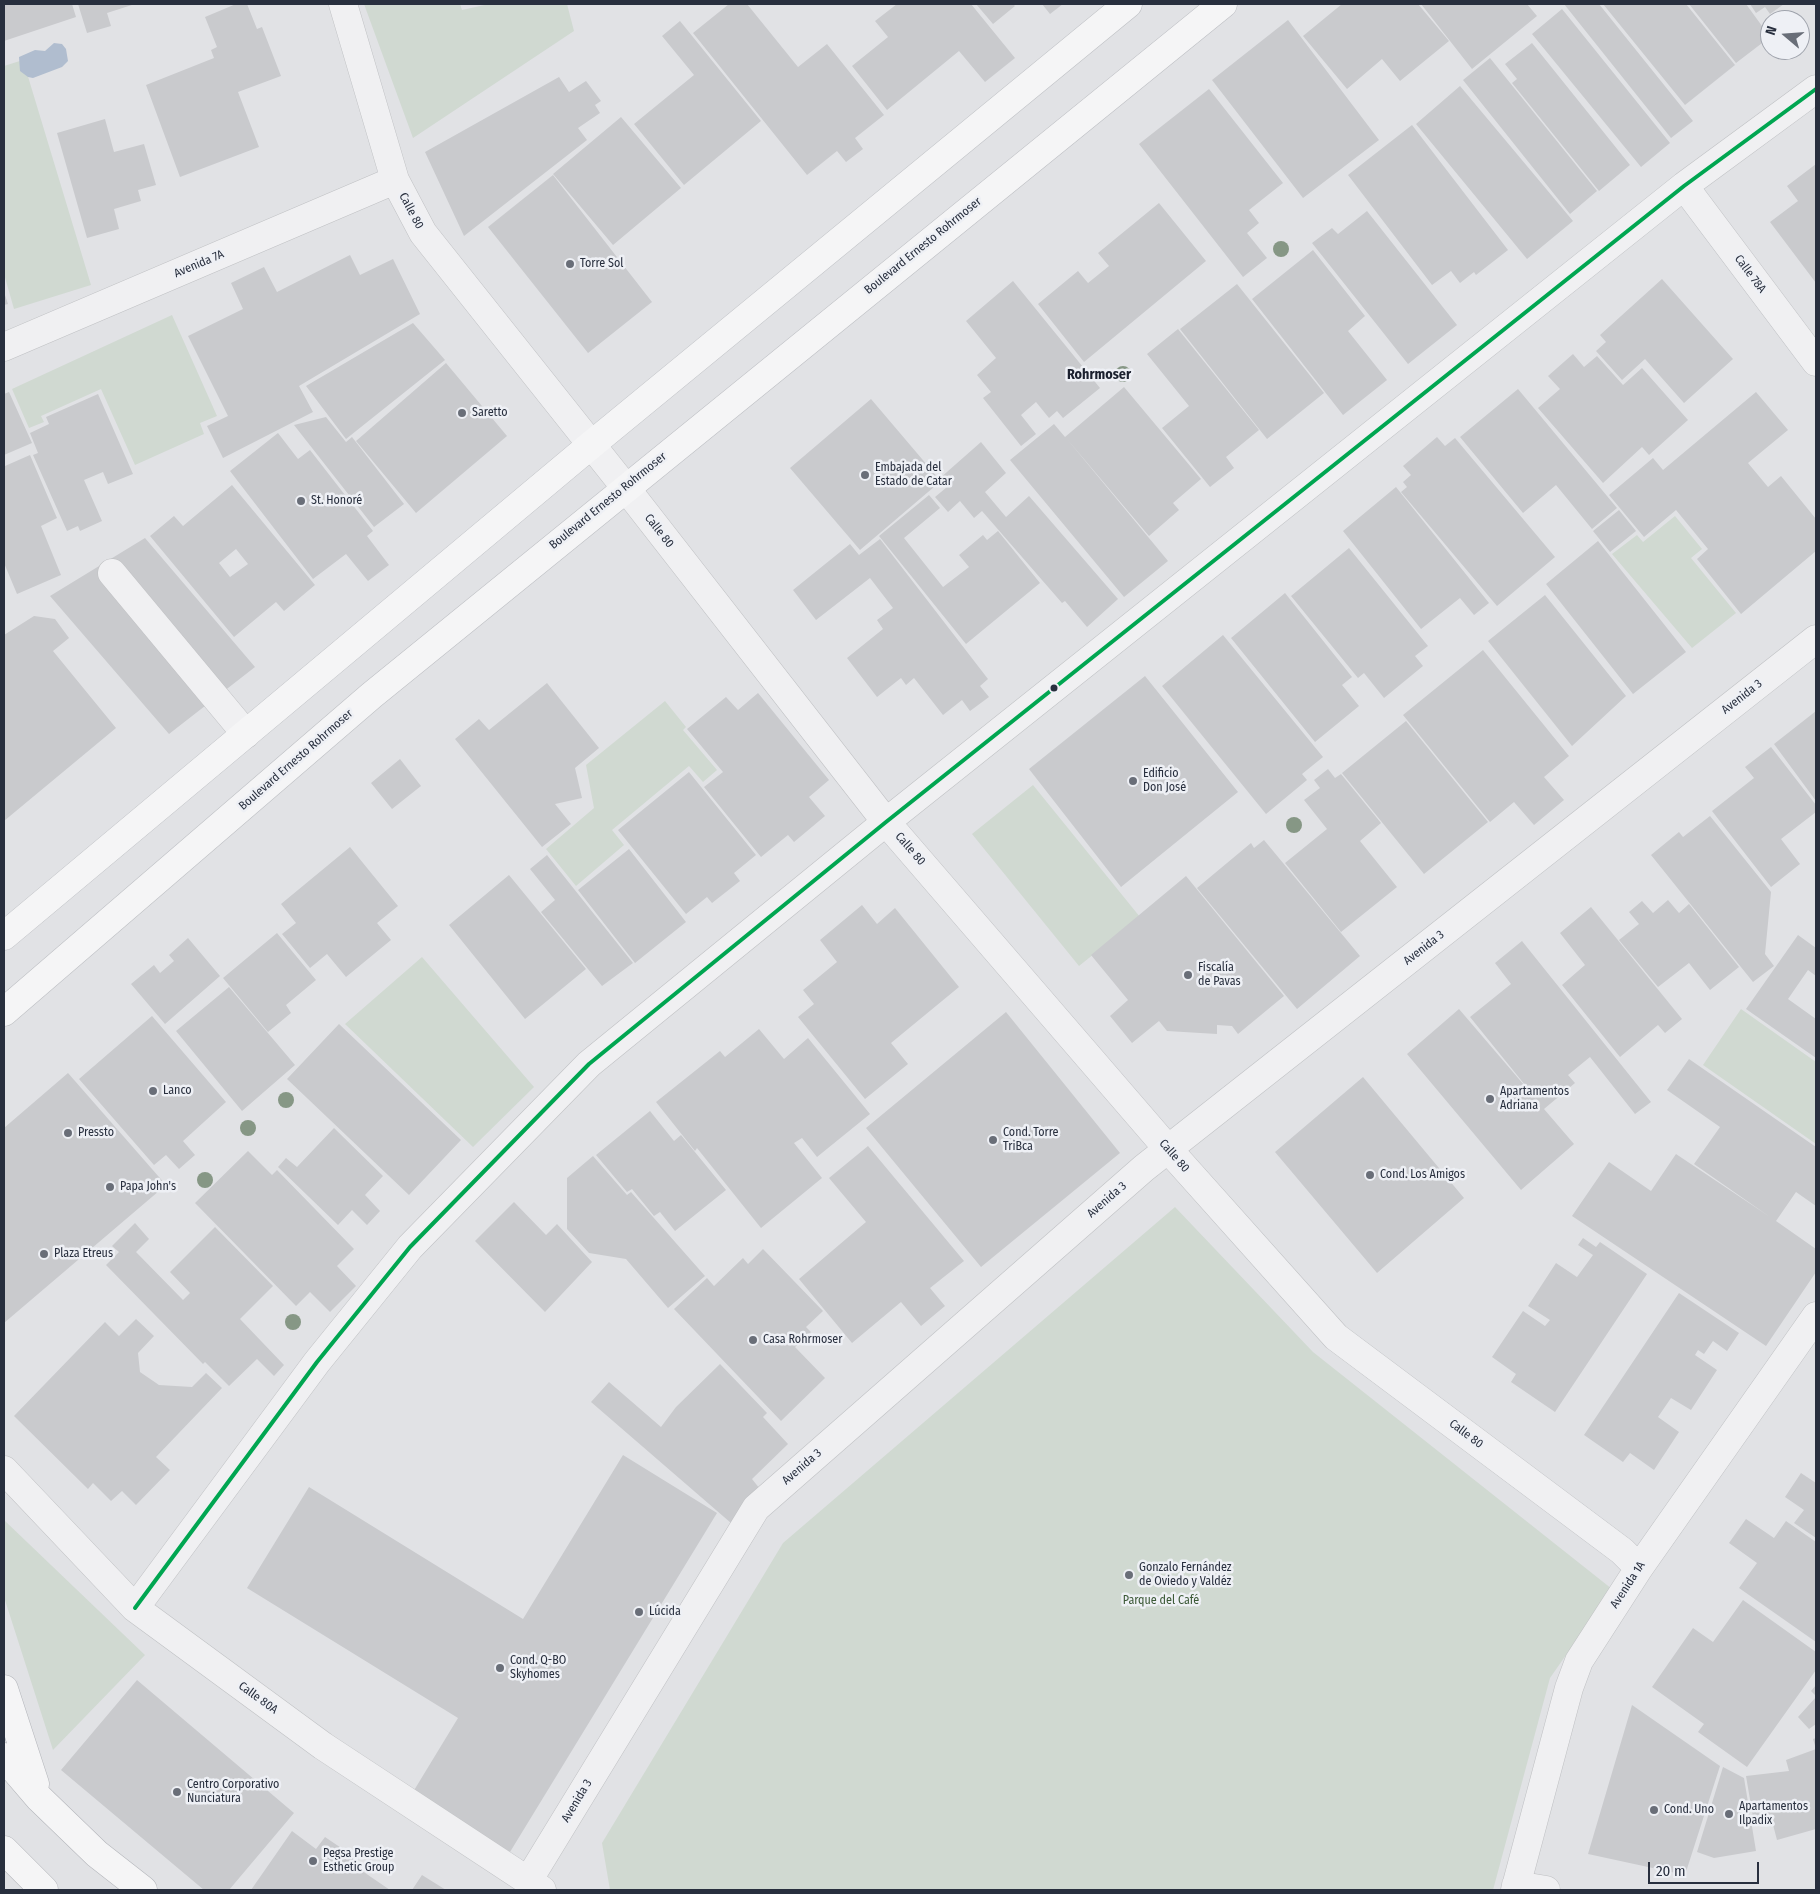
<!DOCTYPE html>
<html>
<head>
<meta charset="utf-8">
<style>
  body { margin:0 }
  #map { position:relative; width:1820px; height:1894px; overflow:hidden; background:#e1e2e5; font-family:"Fira Sans Condensed",sans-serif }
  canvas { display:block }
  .frame { position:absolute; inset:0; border:5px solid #282f3e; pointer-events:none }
  .north { position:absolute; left:1760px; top:10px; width:50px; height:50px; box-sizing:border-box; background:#eef0f5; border:1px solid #9fa3ac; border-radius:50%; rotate:288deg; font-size:14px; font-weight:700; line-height:20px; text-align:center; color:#282f3e }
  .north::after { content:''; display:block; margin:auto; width:18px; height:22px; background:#696e78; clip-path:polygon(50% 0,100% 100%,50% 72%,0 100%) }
  .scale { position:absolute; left:1648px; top:1862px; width:111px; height:22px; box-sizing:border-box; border:2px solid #282f3e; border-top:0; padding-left:6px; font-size:15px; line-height:18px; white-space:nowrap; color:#282f3e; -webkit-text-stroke:4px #eef0f5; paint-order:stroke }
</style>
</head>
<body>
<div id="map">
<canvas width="1820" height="1894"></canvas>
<div class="frame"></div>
<div class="north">N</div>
<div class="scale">20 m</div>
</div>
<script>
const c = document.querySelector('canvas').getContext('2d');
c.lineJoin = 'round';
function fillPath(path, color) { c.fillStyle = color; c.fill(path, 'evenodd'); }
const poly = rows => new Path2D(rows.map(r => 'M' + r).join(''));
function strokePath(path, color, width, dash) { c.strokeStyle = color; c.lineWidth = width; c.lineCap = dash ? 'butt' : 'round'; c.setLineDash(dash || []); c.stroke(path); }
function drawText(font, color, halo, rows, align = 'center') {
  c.font = font + ' "Fira Sans Condensed",sans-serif'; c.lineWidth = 5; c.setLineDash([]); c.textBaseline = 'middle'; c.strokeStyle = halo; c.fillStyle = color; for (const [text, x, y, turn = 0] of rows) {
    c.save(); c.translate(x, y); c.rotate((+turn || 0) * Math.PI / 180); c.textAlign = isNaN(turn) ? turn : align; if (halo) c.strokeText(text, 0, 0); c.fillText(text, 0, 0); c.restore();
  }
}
const green = poly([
  [364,4,460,4,462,10,489,4,567,4,574,31,413,138],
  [23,60,91,285,14,309,4,274,4,66],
  [172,315,217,416,200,423,204,434,135,465,101,389,41,416,44,422,29,428,12,389],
  [1675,516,1702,549,1691,558,1736,613,1692,648,1612,554,1637,535,1643,542],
  [665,701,686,727,683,730,717,770,703,782,689,766,612,830,624,845,576,886,546,849,594,808,586,765],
  [1033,785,1140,917,1079,966,972,834],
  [422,957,534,1087,473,1147,345,1024],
  [1741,1009,1816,1062,1816,1144,1703,1065],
  [1175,1207,1313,1352,1612,1589,1550,1678,1493,1890,610,1890,602,1843,783,1543],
  [4,1520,145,1655,53,1750,4,1597]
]);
const water = poly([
  [54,43,62,44,66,49,68,61,62,67,33,78,28,77,20,71,19,57,35,50,45,51]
]);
const building = poly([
  [4,4,72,4,76,17,4,41],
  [78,4,135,4,107,13,111,26,87,33],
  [236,4,247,4,257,29,262,27,281,76,238,92,259,147,180,177,146,85,214,58,211,50,217,47,205,17],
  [729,4,747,4,798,67,827,44,884,115,855,138,863,149,846,162,837,151,807,175,693,33],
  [897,4,971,4,1015,58,985,82,959,51,887,110,852,66,888,37,875,21],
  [976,4,1013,4,1015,6,993,24],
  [1042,4,1063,4,1050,14],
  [1342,4,1418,4,1449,41,1400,81,1382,59,1347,89,1303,36],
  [1421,4,1527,4,1537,16,1472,69],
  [1564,4,1599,4,1693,121,1671,138],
  [1603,4,1686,4,1735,65,1685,105],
  [1689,4,1746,4,1770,37,1736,63],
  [1750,4,1784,4,1770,14,1765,7,1756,13],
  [1562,9,1670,143,1641,167,1532,34],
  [1288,20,1379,140,1303,198,1212,80],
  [680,21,761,121,684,185,634,124,694,75,662,36],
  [1532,43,1630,165,1599,191,1512,83,1517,79,1505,64],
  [1490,58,1597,191,1570,214,1463,80],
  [559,77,569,92,586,81,601,101,595,105,600,113,578,128,587,140,464,236,425,152],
  [1460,86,1573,221,1527,259,1416,124],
  [1209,89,1283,183,1249,210,1259,223,1247,233,1267,258,1243,277,1139,144],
  [621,117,681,188,613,245,553,174],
  [105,119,114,152,144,144,156,185,138,190,141,201,114,209,119,229,87,238,57,133],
  [1412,125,1508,250,1476,275,1474,272,1460,283,1451,271,1432,285,1348,175],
  [1816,164,1816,283,1770,222,1798,201,1787,186],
  [553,175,652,302,588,353,488,227],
  [1159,203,1206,261,1084,362,1038,304,1078,271,1088,283,1109,266,1098,253],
  [1367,211,1457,325,1408,364,1312,243,1332,228,1338,234],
  [1313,250,1365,316,1348,331,1387,380,1343,415,1252,299],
  [350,255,360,275,393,259,420,314,299,386,313,412,223,458,207,426,228,416,188,336,243,309,231,283,264,267,277,292],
  [1662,279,1733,359,1684,403,1645,359,1622,380,1596,351,1606,342,1600,335],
  [1013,281,1100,388,1063,418,1057,411,1049,418,1036,402,1021,415,1036,434,1021,446,983,398,991,392,977,375,996,358,966,321],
  [1237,284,1324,393,1267,439,1180,329],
  [4,292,8,304,4,305],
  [413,323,445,360,346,439,306,386],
  [1178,329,1259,430,1226,457,1234,468,1210,487,1162,428,1189,406,1147,354],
  [1573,354,1584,367,1597,356,1623,385,1642,368,1688,420,1649,455,1642,447,1603,483,1538,408,1560,389,1548,376],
  [446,363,507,436,416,513,356,441],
  [1124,387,1201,479,1173,503,1179,510,1149,536,1067,439,1168,561,1124,597,1010,460,1054,424,1065,437],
  [1518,389,1617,508,1592,529,1556,485,1523,513,1460,437],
  [9,392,32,443,4,455,4,394],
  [1756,392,1788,430,1748,463,1768,487,1781,476,1816,519,1816,551,1741,614,1697,559,1708,549,1676,510,1644,537,1609,495,1653,458,1663,470],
  [98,394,133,474,108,484,103,472,84,480,102,521,80,531,78,526,67,531,33,455,38,453,30,433,49,424,46,417],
  [871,399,939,479,981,442,1006,473,985,492,1006,517,1029,496,1118,599,1087,627,1065,601,1062,603,982,511,974,518,960,501,948,512,935,497,947,487,941,481,860,550,790,468],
  [326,417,346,442,352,437,404,504,374,527,294,425],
  [278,433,298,459,310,450,373,531,367,536,389,565,368,581,346,554,313,579,230,471],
  [1437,437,1445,446,1455,438,1555,557,1497,606,1401,492,1407,487,1403,482,1411,475,1403,466],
  [30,455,57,518,41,526,61,575,17,594,4,563,4,462,5,466],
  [232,485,315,585,284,611,276,602,234,637,150,536,174,516,183,526],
  [236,549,248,564,230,577,219,563],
  [1396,487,1489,603,1474,615,1460,598,1421,629,1343,531],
  [929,495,940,508,904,538,943,587,969,567,959,555,983,535,987,540,998,531,1040,583,966,644,879,536],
  [1619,510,1636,531,1610,552,1593,531],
  [145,538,255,667,169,734,50,596],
  [880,539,988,679,980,686,989,697,970,711,962,700,943,715,914,678,906,685,901,678,877,697,847,658,883,629,877,620,893,608,870,578,816,620,793,590,850,544,859,555],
  [1598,541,1686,652,1633,694,1546,584],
  [1349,548,1428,646,1415,656,1423,666,1384,698,1364,673,1358,678,1291,596],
  [1285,593,1352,677,1342,685,1359,706,1315,742,1231,638],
  [1545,595,1626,696,1572,746,1488,641],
  [34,616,55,619,69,638,53,651,116,728,4,821,4,635],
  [1223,635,1323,757,1302,774,1307,780,1266,814,1162,686],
  [1483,650,1569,756,1544,777,1564,800,1534,825,1514,802,1490,822,1403,715],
  [1145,676,1238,792,1121,887,1029,769],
  [547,683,599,748,575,768,582,798,555,804,571,824,542,847,455,739,479,719,489,730],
  [758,693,829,780,809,797,825,816,794,842,788,835,761,857,704,787,723,772,687,729,726,697,738,710],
  [1816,711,1816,801,1774,744],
  [1406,721,1488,822,1424,874,1342,773],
  [1771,747,1816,805,1816,812,1781,839,1800,864,1771,887,1712,811,1754,778,1745,767],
  [400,759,421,786,392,809,371,783],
  [1328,769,1335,778,1341,774,1381,823,1360,841,1397,887,1341,932,1285,863,1327,829,1304,800,1320,788,1314,780],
  [689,772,756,855,734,873,740,881,712,903,707,897,686,914,618,830],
  [1710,816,1771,892,1765,954,1774,966,1753,982,1651,855,1679,832,1683,837],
  [1264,840,1360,956,1297,1009,1197,888,1251,843,1254,848],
  [350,847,398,906,377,923,391,940,346,977,327,954,310,968,282,934,296,923,281,904],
  [629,849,686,922,635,963,578,890],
  [547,855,633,963,602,986,541,912,555,900,530,869],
  [509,875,586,969,525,1019,449,925],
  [1186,876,1284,996,1238,1034,1232,1026,1217,1025,1217,1034,1167,1031,1159,1021,1132,1043,1110,1016,1128,1000,1091,955],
  [1668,900,1679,913,1689,904,1739,967,1710,990,1689,963,1658,987,1619,940,1639,924,1629,912,1642,901,1653,913],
  [862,905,877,924,895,908,959,987,891,1043,908,1064,865,1099,798,1017,814,1004,803,990,837,962,820,940],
  [1591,907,1682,1019,1665,1033,1658,1025,1620,1057,1562,985,1585,965,1560,933],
  [277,933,316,980,286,1005,291,1013,268,1032,223,978],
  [1798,935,1816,948,1816,976,1808,970,1788,999,1816,1019,1816,1058,1746,1009],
  [188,938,220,976,165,1024,131,984,154,965,160,973,174,961,169,955],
  [1522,941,1651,1102,1635,1114,1590,1057,1568,1075,1575,1083,1544,1109,1574,1144,1521,1190,1407,1054,1459,1009,1542,1106,1470,1017,1511,984,1495,963],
  [229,987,295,1065,242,1111,176,1031],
  [1006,1012,1120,1153,981,1267,866,1128],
  [152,1016,226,1102,183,1141,195,1155,179,1169,166,1155,154,1165,79,1079],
  [339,1024,461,1140,409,1195,287,1079],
  [759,1029,784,1059,808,1038,870,1114,817,1157,802,1138,794,1143,822,1178,761,1228,697,1148,695,1151,656,1102,720,1051,725,1057],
  [1689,1059,1816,1147,1816,1206,1796,1192,1776,1221,1816,1249,1816,1272,1766,1346,1572,1216,1609,1162,1651,1191,1676,1154,1770,1217,1694,1164,1720,1127,1667,1090],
  [68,1073,166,1185,4,1323,4,1128],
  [1363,1077,1464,1198,1377,1273,1275,1152],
  [650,1111,674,1141,681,1135,726,1190,675,1231,660,1212,654,1216,632,1189,627,1192,596,1155],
  [334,1128,383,1176,365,1195,380,1211,367,1225,352,1210,338,1225,278,1167,286,1158,297,1167],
  [868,1146,964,1261,930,1288,945,1306,921,1326,901,1302,852,1343,799,1279,866,1222,829,1178],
  [248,1151,272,1175,277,1170,354,1249,337,1266,356,1286,330,1312,310,1292,296,1306,195,1203],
  [593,1156,627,1195,631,1192,705,1276,668,1308,626,1259,589,1253,567,1229,567,1178],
  [514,1202,546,1235,557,1224,592,1262,545,1312,475,1241],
  [135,1223,149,1239,136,1252,183,1300,190,1293,170,1272,215,1227,273,1286,240,1319,284,1365,274,1376,257,1359,229,1386,205,1362,203,1364,106,1265,119,1252,112,1246],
  [1583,1238,1596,1247,1600,1242,1647,1274,1555,1412,1511,1382,1516,1374,1492,1357,1523,1311,1545,1326,1550,1320,1528,1306,1556,1263,1577,1277,1593,1255,1578,1245],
  [763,1249,823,1311,806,1327,811,1332,795,1347,825,1378,781,1421,674,1309,707,1278,714,1286,743,1258,748,1264],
  [1679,1293,1739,1333,1727,1351,1713,1341,1704,1354,1698,1350,1695,1355,1717,1370,1691,1410,1671,1398,1658,1417,1679,1432,1654,1470,1630,1453,1623,1462,1584,1435],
  [136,1319,154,1336,138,1353,140,1372,159,1385,192,1387,206,1373,222,1388,156,1457,170,1470,136,1505,122,1491,111,1501,93,1483,88,1489,14,1416,105,1322,119,1336],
  [720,1364,767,1413,763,1417,788,1444,752,1479,760,1489,731,1523,591,1402,609,1382,661,1427,676,1407],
  [623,1455,717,1513,510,1852,413,1792,458,1718,247,1588,309,1487,523,1619],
  [1801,1473,1816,1483,1816,1538,1794,1523,1804,1510,1785,1497],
  [1746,1519,1774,1538,1786,1521,1816,1542,1816,1642,1739,1588,1757,1563,1729,1543],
  [1743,1600,1816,1652,1816,1670,1747,1767,1698,1732,1704,1724,1652,1687,1693,1628,1713,1642],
  [137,1680,294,1813,229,1890,204,1890,61,1770],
  [1816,1685,1816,1696,1811,1691],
  [1816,1697,1816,1724,1809,1729,1798,1717],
  [1632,1705,1720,1766,1685,1875,1588,1854],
  [1816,1738,1816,1829,1777,1840,1772,1821,1754,1823,1746,1776,1789,1771,1786,1760,1816,1749,1813,1739],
  [1723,1767,1744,1778,1756,1851,1714,1858,1697,1852],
  [292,1831,316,1849,325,1837,356,1858,352,1864,390,1890,251,1890],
  [422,1875,446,1890,412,1890]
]);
const minor = poly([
  [343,4,395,180,423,233,625,487,886,822,1168,1149,1336,1337,1622,1551,1639,1568],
  [1684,186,1816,362],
  [4,347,395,180],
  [112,573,246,734],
  [4,1470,135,1608,323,1746,542,1890],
  [135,1608,317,1362,410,1247,589,1064,886,822,1684,186,1816,89],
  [528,1881,756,1508,1144,1168,1816,639],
  [1516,1885,1546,1890],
  [1515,1890,1569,1688,1579,1661,1639,1568,1816,1316]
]);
const major = poly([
  [4,936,591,445,1128,4],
  [4,1012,372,695,1223,4]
]);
const highway = poly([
  [4,1689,35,1784],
  [4,1757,39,1798,97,1854,143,1890],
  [4,1850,44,1890]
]);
const bus1 = poly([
  [135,1608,317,1362,410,1247,589,1064,886,822,1684,186,1816,89]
]);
const trees = [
  [1281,249],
  [1123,374],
  [1294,825],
  [286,1100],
  [248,1128],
  [205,1180],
  [293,1322]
];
const markers = [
  [570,264,5,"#696e78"],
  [462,413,5,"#696e78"],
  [865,475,5,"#696e78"],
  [301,501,5,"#696e78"],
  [1054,688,4.5,"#282f3e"],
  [1133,781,5,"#696e78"],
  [1188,975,5,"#696e78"],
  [153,1091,5,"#696e78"],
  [1490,1099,5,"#696e78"],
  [68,1133,5,"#696e78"],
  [993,1140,5,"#696e78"],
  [1370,1175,5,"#696e78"],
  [110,1187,5,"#696e78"],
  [44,1254,5,"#696e78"],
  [753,1340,5,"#696e78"],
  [1129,1575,5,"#696e78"],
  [639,1612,5,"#696e78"],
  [500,1668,5,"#696e78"],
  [177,1792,5,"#696e78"],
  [1654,1810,5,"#696e78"],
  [1729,1814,5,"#696e78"],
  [313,1861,5,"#696e78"]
];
const streetNames = [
  ["Calle 80",411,211,62],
  ["Boulevard Ernesto Rohrmoser",923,246,-39],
  ["Avenida 7A",199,264,-23],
  ["Calle 78A",1750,274,53],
  ["Boulevard Ernesto Rohrmoser",608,501,-39],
  ["Calle 80",659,531,52],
  ["Avenida 3",1742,697,-38],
  ["Boulevard Ernesto Rohrmoser",296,760,-41],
  ["Calle 80",910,849,49],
  ["Avenida 3",1424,948,-38],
  ["Calle 80",1174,1156,49],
  ["Avenida 3",1107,1200,-41],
  ["Calle 80",1466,1434,37],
  ["Avenida 3",802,1467,-41],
  ["Avenida 1A",1628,1585,-57],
  ["Calle 80A",258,1698,36],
  ["Avenida 3",577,1801,-59]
];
const poiNames = [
  ["Torre Sol",580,264],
  ["Saretto",472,413],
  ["Embajada del",875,468],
  ["Estado de Catar",875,482],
  ["St. Honoré",311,501],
  ["Edificio",1143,774],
  ["Don José",1143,788],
  ["Fiscalía",1198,968],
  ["de Pavas",1198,982],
  ["Lanco",163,1091],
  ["Apartamentos",1500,1092],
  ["Adriana",1500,1106],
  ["Pressto",78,1133],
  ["Cond. Torre",1003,1133],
  ["TriBca",1003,1147],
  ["Cond. Los Amigos",1380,1175],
  ["Papa John's",120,1187],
  ["Plaza Etreus",54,1254],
  ["Casa Rohrmoser",763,1340],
  ["Gonzalo Fernández",1139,1568],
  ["de Oviedo y Valdéz",1139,1582],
  ["Lúcida",649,1612],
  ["Cond. Q-BO",510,1661],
  ["Skyhomes",510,1675],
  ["Centro Corporativo",187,1785],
  ["Nunciatura",187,1799],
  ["Apartamentos",1739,1807],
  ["Ilpadix",1739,1821],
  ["Cond. Uno",1664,1810],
  ["Pegsa Prestige",323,1854],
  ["Esthetic Group",323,1868]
];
const parkNames = [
  ["Parque del Café",1161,1601]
];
const neighbourhoodNames = [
  ["Rohrmoser",1099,375]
];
fillPath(green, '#d0d9d1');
fillPath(water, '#b0bdcf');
fillPath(building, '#c9cacd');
strokePath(minor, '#bfc0c3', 29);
strokePath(major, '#bdbfc3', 29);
strokePath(highway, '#b3b5ba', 29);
strokePath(minor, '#f0f0f2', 28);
strokePath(major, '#f5f5f6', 28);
strokePath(highway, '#f5f5f6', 28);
strokePath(bus1, '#00a651', 4);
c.fillStyle = '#869785';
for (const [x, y] of trees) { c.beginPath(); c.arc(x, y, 8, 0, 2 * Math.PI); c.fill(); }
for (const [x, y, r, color] of markers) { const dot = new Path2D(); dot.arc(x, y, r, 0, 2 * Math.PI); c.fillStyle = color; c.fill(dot); strokePath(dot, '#eef0f5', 2); }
drawText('12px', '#282f3e', '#eef0f5', streetNames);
drawText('12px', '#282f3e', '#eef0f5', poiNames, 'left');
drawText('12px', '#3b5936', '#eef0f5', parkNames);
drawText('bold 14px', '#1b202e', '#eef0f5', neighbourhoodNames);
</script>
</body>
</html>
